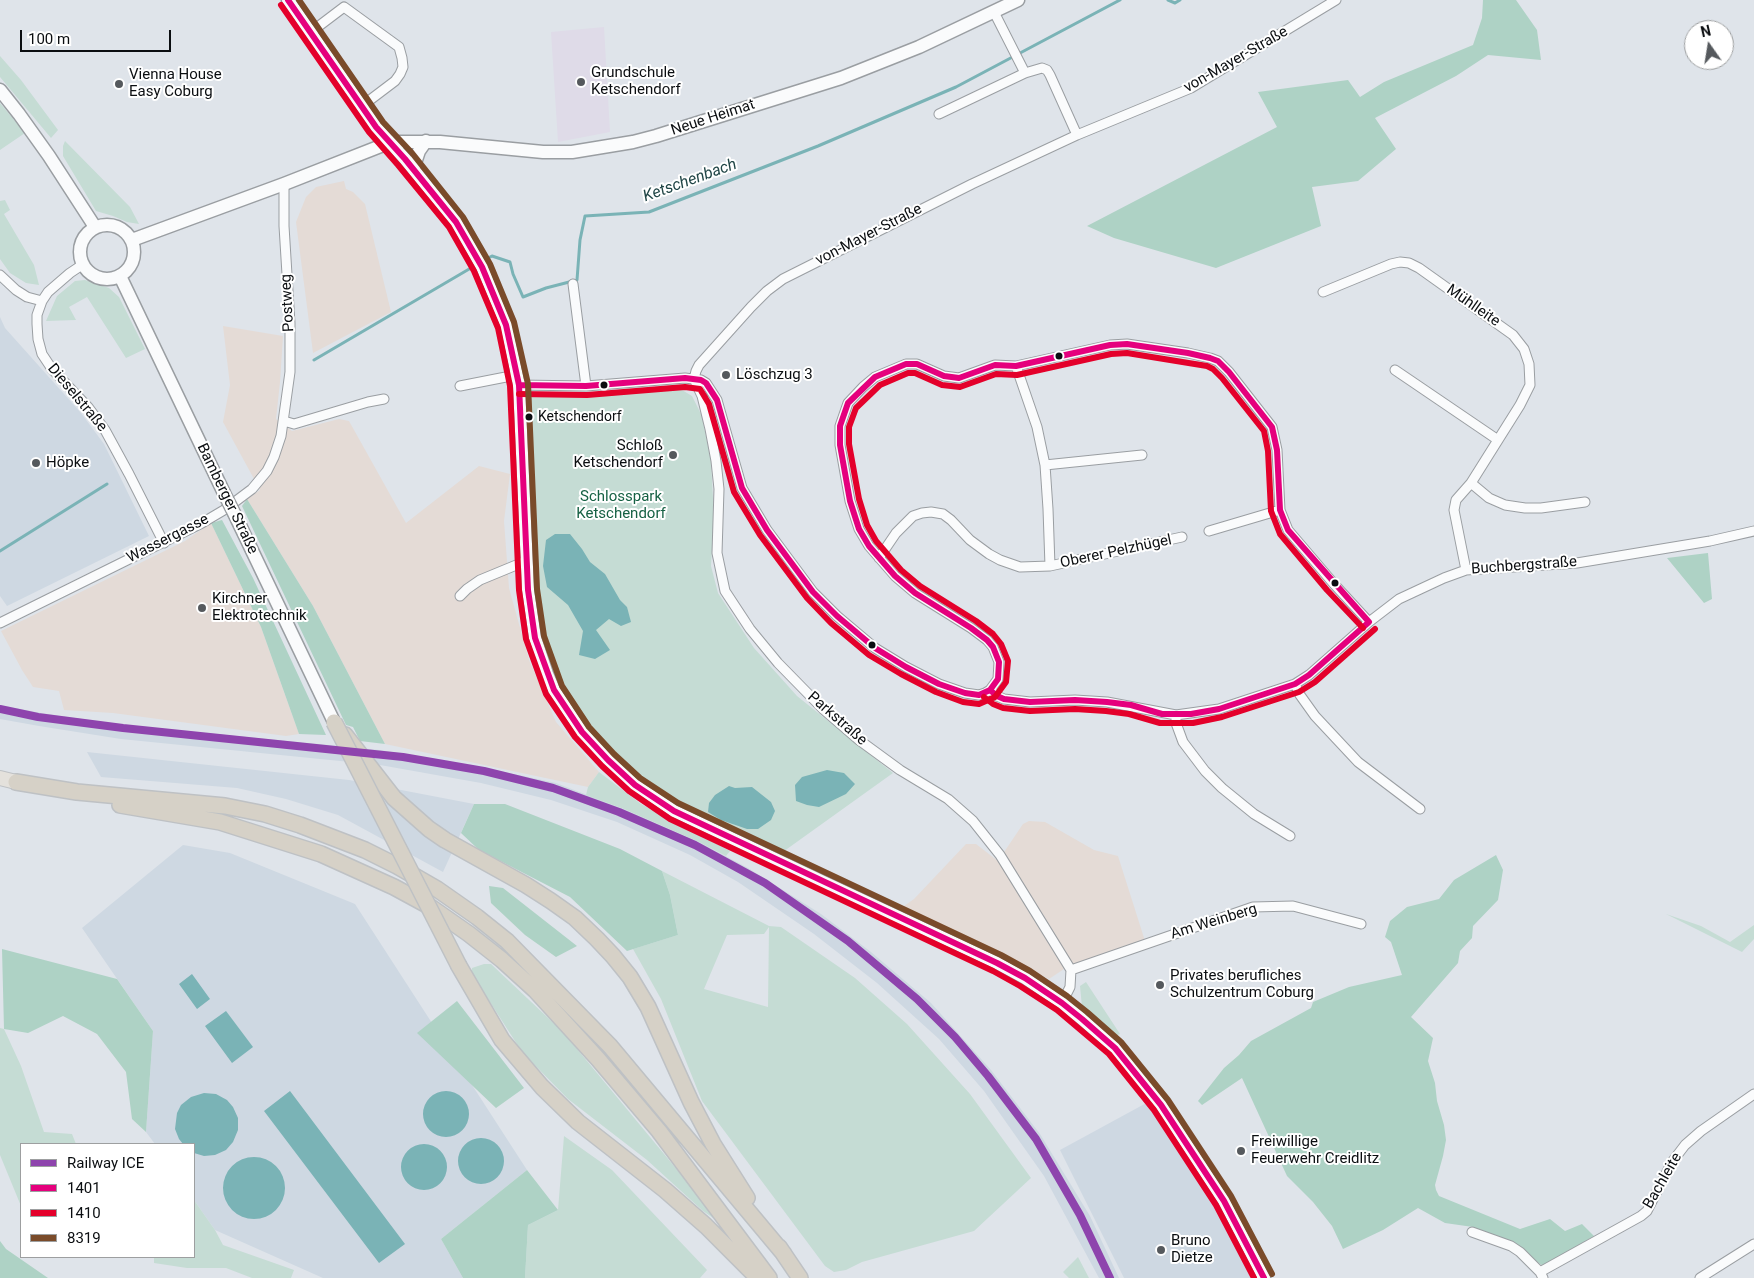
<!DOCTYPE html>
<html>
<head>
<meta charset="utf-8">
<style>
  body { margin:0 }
  #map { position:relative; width:1754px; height:1278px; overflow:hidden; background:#dfe4ea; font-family:Roboto,sans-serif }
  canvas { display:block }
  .legend { position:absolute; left:20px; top:1143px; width:175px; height:115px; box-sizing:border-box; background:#fff; border:1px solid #9d9fa0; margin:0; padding:6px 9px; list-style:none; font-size:15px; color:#0b0e11 }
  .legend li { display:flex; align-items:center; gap:10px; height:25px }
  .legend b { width:25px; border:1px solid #9d9fa0 }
  .north { position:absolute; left:1684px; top:20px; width:50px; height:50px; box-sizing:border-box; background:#fff; border:1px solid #9d9fa0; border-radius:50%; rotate:347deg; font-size:14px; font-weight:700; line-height:20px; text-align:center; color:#0b0e11 }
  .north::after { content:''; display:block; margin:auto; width:18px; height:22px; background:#55595d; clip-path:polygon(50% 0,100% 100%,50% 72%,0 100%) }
  .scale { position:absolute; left:20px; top:30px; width:151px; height:22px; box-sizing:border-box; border:2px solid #0b0e11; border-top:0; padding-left:6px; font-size:15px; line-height:18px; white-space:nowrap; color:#0b0e11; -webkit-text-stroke:4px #fff; paint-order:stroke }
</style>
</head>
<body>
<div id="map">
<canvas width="1754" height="1278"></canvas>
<ul class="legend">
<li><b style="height:6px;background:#8e44ad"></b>Railway ICE</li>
<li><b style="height:6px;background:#e5007d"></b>1401</li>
<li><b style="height:6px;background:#e4002b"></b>1410</li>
<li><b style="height:6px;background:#7a4b2a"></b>8319</li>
</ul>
<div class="north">N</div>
<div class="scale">100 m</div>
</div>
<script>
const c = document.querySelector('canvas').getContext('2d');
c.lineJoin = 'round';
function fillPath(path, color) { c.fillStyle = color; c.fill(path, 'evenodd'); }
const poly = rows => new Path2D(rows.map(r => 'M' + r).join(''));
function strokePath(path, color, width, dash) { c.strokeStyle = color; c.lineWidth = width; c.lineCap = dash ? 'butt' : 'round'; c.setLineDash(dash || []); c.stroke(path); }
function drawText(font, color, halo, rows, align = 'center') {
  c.font = font + ' Roboto,sans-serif'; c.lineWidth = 4; c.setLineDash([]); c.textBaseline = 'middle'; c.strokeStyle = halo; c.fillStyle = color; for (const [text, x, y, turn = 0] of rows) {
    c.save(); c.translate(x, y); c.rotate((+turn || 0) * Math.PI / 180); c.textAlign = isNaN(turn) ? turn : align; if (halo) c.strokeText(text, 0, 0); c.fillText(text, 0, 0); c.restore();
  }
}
const commercial = poly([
  [344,181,346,189,353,192,365,204,391,312,313,353,296,222,306,197,316,187],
  [223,326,283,336,280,382,276,419,292,431,339,419,349,421,406,523,479,466,510,474,504,521,509,588,529,660,556,722,599,772,588,787,385,744,313,606,247,499,260,490,223,422,230,385],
  [211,523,261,627,299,734,286,736,113,713,64,710,59,691,33,687,22,670,1,631,185,541],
  [1029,821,1045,822,1094,850,1118,856,1145,941,1064,969,1049,979,904,906,914,899,966,844,976,844,998,861,1023,824]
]);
const built = poly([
  [0,317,5,328,81,413,104,444,149,536,7,606,0,596],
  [0,705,41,713,124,725,380,750,486,768,556,783,624,809,699,842,748,868,821,914,871,952,931,1003,991,1070,1040,1134,1090,1216,1119,1278,1099,1278,1044,1176,984,1091,939,1039,877,983,814,934,738,882,690,855,617,822,551,800,481,783,380,765,121,739,39,726,0,719],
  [87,752,349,780,474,804,443,872,338,815,286,799,237,788,101,777],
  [183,845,230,853,355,904,527,1170,441,1239,463,1278,323,1278,215,1230,194,1200,194,1144,155,1144,146,1132,153,1031,82,928],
  [1150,1101,1227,1218,1257,1278,1124,1278,1060,1150]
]);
const education = poly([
  [604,27,610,132,558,142,551,32]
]);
const green = poly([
  [0,56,21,80,58,130,51,138,0,77],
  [0,103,25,133,0,150],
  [65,141,130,207,139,224,127,222,113,216,96,211,63,156,63,146],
  [5,200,10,210,4,214,34,265,39,285,26,283,10,273,0,259,0,201],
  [85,280,109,288,119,297,145,349,126,358,87,297,69,307,76,320,46,321,57,296,75,281],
  [677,387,692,396,702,416,711,462,714,516,711,566,718,593,754,648,797,696,893,773,780,854,667,797,641,780,614,756,588,727,569,700,552,666,542,631,531,556,528,403,533,395,540,392,580,394],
  [599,772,641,804,730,851,726,856,699,842,624,809,586,795,588,787],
  [662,871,769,926,781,927,855,978,907,1024,970,1094,1031,1178,974,1231,862,1262,846,1270,834,1272,825,1266,702,1101,661,999,633,949,678,935,670,895],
  [769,927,768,1007,704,989,727,935,764,934],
  [1666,914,1701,926,1730,942,1754,925,1754,939,1742,952],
  [484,964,491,964,563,1032,722,1224,703,1211,647,1160,568,1099,522,1052,472,974,472,968],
  [1086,982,1120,1034,1115,1036,1109,1034,1086,1013,1082,1007,1080,986],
  [0,1028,4,1029,21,1066,44,1132,72,1134,76,1144,21,1144,21,1206,0,1155],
  [564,1136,612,1170,707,1270,700,1278,525,1278,528,1225,558,1210],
  [194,1200,215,1230,223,1245,294,1270,291,1278,252,1278,226,1268,187,1268,154,1263,154,1257,194,1257],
  [1078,1257,1089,1278,1069,1278,1063,1272]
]);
const forest = poly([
  [1483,0,1516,0,1537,30,1541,60,1488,55,1456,76,1375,118,1396,149,1358,181,1312,187,1321,226,1216,268,1114,238,1087,226,1277,127,1258,92,1348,80,1360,97,1384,82,1473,45,1482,18],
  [247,499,313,606,385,744,360,741,353,727,346,725,242,506],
  [222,520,253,578,326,735,299,734,261,627,211,523],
  [1708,553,1712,599,1704,603,1667,558],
  [474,804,505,804,620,849,662,871,670,895,678,935,627,951,570,897,479,850,461,833],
  [1496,855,1503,870,1498,900,1473,926,1472,938,1460,951,1458,963,1411,1017,1433,1038,1428,1061,1435,1083,1437,1101,1444,1125,1446,1140,1443,1156,1435,1185,1436,1190,1439,1196,1520,1229,1550,1219,1565,1231,1582,1224,1594,1236,1543,1266,1507,1240,1473,1227,1445,1223,1418,1208,1383,1230,1343,1249,1332,1226,1313,1202,1287,1176,1242,1078,1202,1105,1198,1101,1224,1068,1239,1055,1251,1041,1311,1008,1313,1002,1349,987,1402,975,1391,942,1385,937,1390,921,1407,907,1439,899,1454,880],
  [489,886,503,888,577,946,556,957,525,935,491,903],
  [2,949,117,979,153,1031,146,1132,132,1119,126,1072,97,1034,63,1016,28,1033,4,1029],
  [457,1001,524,1088,496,1108,417,1033],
  [527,1170,558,1210,528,1225,525,1278,463,1278,441,1239],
  [0,1241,6,1249,48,1278,0,1278]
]);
const water = poly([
  [555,534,570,534,582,549,590,562,605,574,620,600,627,607,631,622,621,626,609,619,596,630,610,650,595,659,579,655,583,631,568,605,547,587,543,566,546,540],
  [827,770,844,773,855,784,846,794,819,807,807,805,796,801,795,785,802,777],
  [729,786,735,788,752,787,771,802,775,811,771,820,758,829,747,829,721,820,708,812,709,803,715,795],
  [192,974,210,999,197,1009,179,984],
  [226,1011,253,1047,232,1063,205,1026],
  [290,1091,405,1244,379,1263,264,1111],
  '423 1114a23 23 0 1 1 46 0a23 23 0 1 1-46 0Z',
  [204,1093,216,1094,227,1100,233,1107,238,1118,238,1130,233,1142,226,1150,215,1155,204,1156,194,1153,194,1144,183,1144,179,1139,175,1129,177,1113,181,1105,191,1097],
  '458 1161a23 23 0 1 1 46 0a23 23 0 1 1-46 0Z',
  '401 1167a23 23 0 1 1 46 0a23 23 0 1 1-46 0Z',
  '223 1188a31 31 0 1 1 62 0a31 31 0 1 1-62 0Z'
]);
const stream = poly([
  [1168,0,1175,3,1180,0],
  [481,262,492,256,510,262,513,274,523,297,546,288,577,280,580,240,585,216,649,212,818,146,956,87,1120,0],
  [314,360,476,265],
  [0,551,107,484]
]);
const street = poly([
  [994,12,1025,73],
  [311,32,344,7,399,47,402,58,403,67,400,74,395,81,362,106],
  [939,114,1025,73,1042,68,1047,70,1050,75,1077,135],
  [82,265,70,273,48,292,42,301,37,315,37,324,38,339,42,354,52,369,88,407,105,430,129,474,164,543],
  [0,275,16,290,27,297,42,301],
  [573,284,586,386],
  [1323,292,1391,264,1400,262,1409,263,1419,268,1513,335,1524,349,1529,364,1530,385,1520,405,1471,483,1456,500,1454,510,1466,570],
  [1016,366,1037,427,1045,465,1048,509,1050,566],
  [1395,370,1498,440],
  [519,385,586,386,685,378,701,380,706,383,717,400,742,488,767,530,813,592,837,616,875,648,906,667,939,684,965,693,979,695,985,693,990,690,998,679,999,662,993,647,987,640,971,628,915,593,895,576,869,546,859,529,850,501,840,445,840,426,848,403,863,387,875,377,906,364,917,364,944,376,959,378,995,365,1016,366,1110,345,1127,344,1188,353,1210,358,1218,361,1229,372,1272,427,1277,450,1280,510,1288,530,1334,584,1369,622],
  [460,386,516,375],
  [284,421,294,424,368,402,384,399],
  [1045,465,1142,455],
  [1471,483,1489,498,1505,505,1525,508,1541,508,1585,502],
  [1209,531,1280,510],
  [879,558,896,533,913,516,922,513,931,512,943,514,951,520,970,540,989,554,1000,560,1020,567,1050,566,1182,537],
  [460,596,467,589,480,580,526,561],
  [0,623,202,523,224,510,252,489,267,471,274,457,281,436,290,372,290,323,284,226,284,184],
  [1295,684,1300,695,1315,716,1358,762,1420,809],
  [990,690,997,696,1004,699,1030,702,1075,700,1107,702,1176,715,1219,709,1295,684,1309,675,1369,622,1399,599,1444,578,1466,570,1577,563,1710,541,1754,531],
  [1176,715,1176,723,1183,742,1205,771,1222,788,1254,814,1290,836],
  [1071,970,1253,907,1293,906,1361,924],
  [1062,1003,1070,987,1071,970,1000,855,973,821,948,799,900,770,859,740,823,709,778,663,750,629,725,591,717,553,719,489,716,461,710,429,702,396,694,379,696,371,699,365,751,307,767,291,783,279,972,184,1077,135,1191,88,1336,0],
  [1472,1232,1511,1246,1520,1252,1540,1272,1543,1278],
  [1540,1272,1641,1216,1647,1211,1672,1162,1685,1145,1701,1131,1754,1094],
  [1700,1278,1754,1244]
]);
const secondary = poly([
  [288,0,376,127,405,159,456,222,482,267,506,325,519,385,528,590,535,638,547,674,554,690,582,732,608,760,635,785,674,811,821,881,997,963,1025,978,1062,1003,1082,1019,1115,1048,1161,1105,1224,1201,1264,1278],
  [0,90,19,114,49,156,95,227],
  [413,169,419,151,426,141],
  '80 252a27 27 0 1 1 54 0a27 27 0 1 1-54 0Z',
  [132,240,284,184,391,142,440,142,543,152,572,152,633,142,656,136,841,78,919,47,1018,0],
  [120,276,223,491],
  [235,515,334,722]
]);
const primary = poly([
  [0,778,16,782]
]);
const highway = poly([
  [345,735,394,798,429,829,445,840,526,885,551,901,575,918,597,939,613,956,630,977,648,1007,691,1102,713,1144,747,1198],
  [16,782,77,792,225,806,265,814,300,825,365,850,397,866,437,889,477,917,507,941,610,1046,784,1254],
  [120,805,220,822,321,854,394,887,429,906,469,934,502,960,535,990,598,1059,659,1131,769,1278],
  [459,966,502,1040,542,1087,578,1122,665,1190,706,1226,758,1278],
  [779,1247,800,1278]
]);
const secondaryBridge = poly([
  [223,491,235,515]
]);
const highwayBridge = poly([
  [334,722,459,966]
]);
const bus1 = poly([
  [288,0,376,127,405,159,456,222,482,267,506,325,519,385,528,590,535,638,554,690,582,732,608,760,635,785,674,811,997,963,1025,978,1062,1003,1082,1019,1115,1048,1161,1105,1224,1201,1264,1278],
  [519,385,586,386,685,378,701,380,706,383,717,400,742,488,767,530,813,592,837,616,875,648,906,667,939,684,965,693,979,695,990,690,998,679,999,662,993,647,987,640,971,628,915,593,895,576,869,546,859,529,850,501,840,445,840,426,848,403,875,377,906,364,917,364,944,376,959,378,995,365,1016,366,1110,345,1127,344,1188,353,1210,358,1218,361,1229,372,1272,427,1277,450,1280,510,1288,530,1369,622],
  [990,690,997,696,1004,699,1030,702,1075,700,1107,702,1131,705,1162,714,1191,714,1219,709,1295,684,1309,675,1369,622]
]);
const bus2 = poly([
  [281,5,369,132,398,165,449,227,474,271,498,328,510,386,519,590,526,639,546,694,575,737,602,766,629,791,670,819,993,971,1020,986,1057,1010,1109,1054,1154,1110,1216,1205,1254,1278],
  [519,394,587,395,685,387,700,389,709,404,734,492,760,535,807,598,831,623,869,655,901,674,936,692,963,702,979,704,995,697,1006,682,1008,661,1001,644,993,634,976,621,920,586,901,570,876,541,867,525,859,499,849,444,849,427,856,408,880,385,908,373,915,373,942,385,960,387,996,374,1017,375,1111,354,1127,353,1207,366,1213,369,1222,378,1264,431,1268,451,1271,511,1280,534,1327,590,1363,628],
  [984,697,993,704,1003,708,1030,711,1075,709,1106,711,1129,714,1160,723,1193,723,1222,717,1299,692,1315,682,1375,629]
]);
const bus3 = poly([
  [299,0,383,122,412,153,463,217,490,264,514,322,528,384,537,589,544,636,562,686,589,727,614,754,640,778,678,803,1001,955,1030,971,1067,996,1087,1012,1121,1042,1168,1100,1231,1196,1272,1274]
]);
const rail1 = poly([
  [0,709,38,717,123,728,403,757,484,771,553,788,619,812,695,845,765,883,848,941,917,999,955,1037,988,1076,1036,1139,1080,1215,1110,1278]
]);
const markers = [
  [581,82,5,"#55595d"],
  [119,84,5,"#55595d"],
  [1059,356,4.5,"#0b0e11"],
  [726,375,5,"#55595d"],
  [604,385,4.5,"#0b0e11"],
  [529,417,4.5,"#0b0e11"],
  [673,455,5,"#55595d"],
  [36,463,5,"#55595d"],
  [1335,583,4.5,"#0b0e11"],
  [202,608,5,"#55595d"],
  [872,645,4.5,"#0b0e11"],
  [1160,985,5,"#55595d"],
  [1241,1151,5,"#55595d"],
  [1161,1250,5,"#55595d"]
];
const busNames = [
  ["Ketschendorf",538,417]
];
const streetNames = [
  ["von-Mayer-Straße",1236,60,-30],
  ["Neue Heimat",713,118,-18],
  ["von-Mayer-Straße",869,235,-27],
  ["Postweg",288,303,-93],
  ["Mühlleite",1473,306,35],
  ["Dieselstraße",77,398,50],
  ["Bamberger Straße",227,499,64],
  ["Wassergasse",168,539,-27],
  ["Oberer Pelzhügel",1116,552,-12],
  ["Buchbergstraße",1524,566,-4],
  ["Parkstraße",837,719,41],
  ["Am Weinberg",1214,922,-17],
  ["Bachleite",1663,1181,-60]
];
const poiNames = [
  ["Grundschule",591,73],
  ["Ketschendorf",591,90],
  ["Vienna House",129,75],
  ["Easy Coburg",129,92],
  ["Löschzug 3",736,375],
  ["Schloß",663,446,"right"],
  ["Ketschendorf",663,463,"right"],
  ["Höpke",46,463],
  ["Kirchner",212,599],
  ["Elektrotechnik",212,616],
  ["Privates berufliches",1170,976],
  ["Schulzentrum Coburg",1170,993],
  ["Freiwillige",1251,1142],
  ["Feuerwehr Creidlitz",1251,1159],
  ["Bruno",1171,1241],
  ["Dietze",1171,1258]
];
const parkNames = [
  ["Schlosspark",621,497],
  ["Ketschendorf",621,514]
];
const waterNames = [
  ["Ketschenbach",690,181,-20]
];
fillPath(commercial, '#e4dbd6');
fillPath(built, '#ced8e2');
fillPath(education, '#dfdbe8');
fillPath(green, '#c5dcd4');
fillPath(forest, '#aed2c5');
fillPath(water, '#7ab3b6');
strokePath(stream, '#7ab3b6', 3);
strokePath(street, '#9a9ea2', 11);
strokePath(secondary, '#9a9ea2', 15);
strokePath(primary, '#bec1c4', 16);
strokePath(highway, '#bec1c4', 18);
strokePath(street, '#fafbfc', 9);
strokePath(secondary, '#fafbfc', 12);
strokePath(primary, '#e4e1dc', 14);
strokePath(highway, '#d6d1c7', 15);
strokePath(secondaryBridge, '#9a9ea2', 15, []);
strokePath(highwayBridge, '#bec1c4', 18, []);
strokePath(secondaryBridge, '#fafbfc', 12);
strokePath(highwayBridge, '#d6d1c7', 15);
strokePath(bus1, '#e5007d', 6);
strokePath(bus2, '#e4002b', 6);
strokePath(bus3, '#7a4b2a', 6);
strokePath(rail1, '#8e44ad', 8);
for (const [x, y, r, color] of markers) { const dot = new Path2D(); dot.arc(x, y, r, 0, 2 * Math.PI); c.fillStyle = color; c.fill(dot); strokePath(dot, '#fff', 2); }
drawText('14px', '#0b0e11', '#fff', busNames, 'left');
drawText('15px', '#0b0e11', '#fff', streetNames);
drawText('15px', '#0b0e11', '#fff', poiNames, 'left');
drawText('15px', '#166144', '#fff', parkNames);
drawText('italic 16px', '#204546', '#fff', waterNames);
</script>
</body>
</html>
